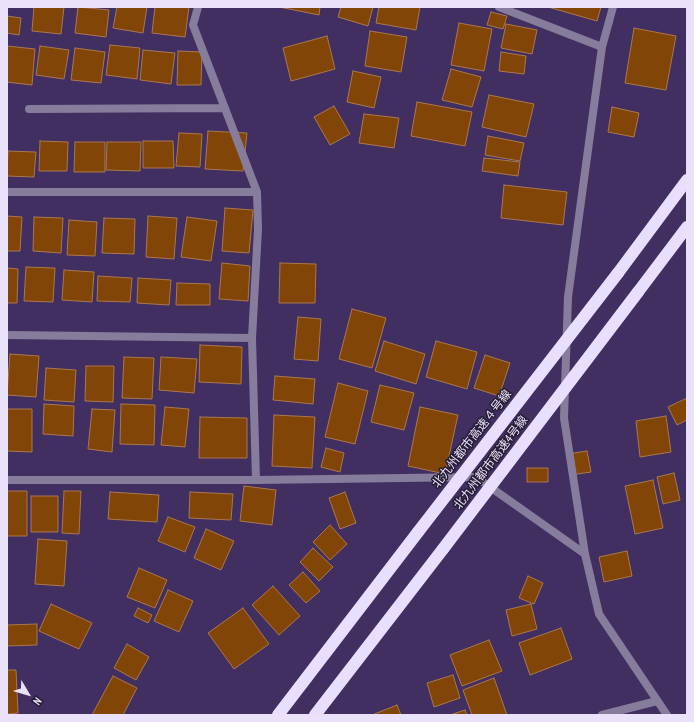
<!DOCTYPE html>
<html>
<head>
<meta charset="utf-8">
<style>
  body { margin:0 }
  #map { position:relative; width:694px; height:722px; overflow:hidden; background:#412f61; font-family:"PT Sans Narrow",sans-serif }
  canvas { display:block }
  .frame { position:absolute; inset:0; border:8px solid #e9e2fa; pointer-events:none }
  .north { position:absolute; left:8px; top:674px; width:40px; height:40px; -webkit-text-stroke:3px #251d34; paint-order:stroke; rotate:128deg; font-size:11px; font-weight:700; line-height:16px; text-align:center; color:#e9e2fa }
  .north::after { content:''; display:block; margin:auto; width:14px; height:18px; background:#e9e2fa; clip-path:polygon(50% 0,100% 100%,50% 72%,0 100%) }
</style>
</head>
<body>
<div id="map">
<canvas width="694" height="722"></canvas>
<div class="frame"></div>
<div class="north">N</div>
</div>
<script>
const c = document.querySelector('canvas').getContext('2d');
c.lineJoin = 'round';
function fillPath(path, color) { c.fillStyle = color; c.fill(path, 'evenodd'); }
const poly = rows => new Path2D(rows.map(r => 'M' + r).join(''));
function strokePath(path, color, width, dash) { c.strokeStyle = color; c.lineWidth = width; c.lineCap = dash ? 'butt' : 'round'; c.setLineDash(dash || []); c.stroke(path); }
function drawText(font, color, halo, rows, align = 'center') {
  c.font = font + ' "PT Sans Narrow","Noto Sans JP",sans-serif'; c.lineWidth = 3; c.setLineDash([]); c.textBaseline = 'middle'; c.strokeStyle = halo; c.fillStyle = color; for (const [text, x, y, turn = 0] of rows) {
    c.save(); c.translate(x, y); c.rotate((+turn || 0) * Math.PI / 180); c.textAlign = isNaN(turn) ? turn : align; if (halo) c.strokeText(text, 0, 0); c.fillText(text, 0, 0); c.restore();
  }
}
const building = poly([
  [34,7,64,7,61,34,32,31,34,7],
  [78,7,109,10,106,37,75,33,78,7],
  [117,7,147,7,143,33,113,28,117,7],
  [155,7,189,7,185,37,152,33,155,7],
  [279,7,320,7,319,15,279,7],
  [341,7,373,7,368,26,338,17,341,7],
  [379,7,420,7,416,30,376,23,379,7],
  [548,7,601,7,597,21,548,7],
  [491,12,507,16,503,29,487,25,491,12],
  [7,16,21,18,19,35,7,33,7,16],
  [459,23,492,29,484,71,451,65,459,23],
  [506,24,537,30,532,54,501,48,506,24],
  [634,28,676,36,666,90,625,83,634,28],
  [370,31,407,37,401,72,365,66,370,31],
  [327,36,335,69,291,81,283,48,327,36],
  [110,45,140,48,137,79,106,75,110,45],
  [7,46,35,49,32,85,7,82,7,46],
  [40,46,69,50,64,79,36,75,40,46],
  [75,48,105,52,101,83,71,80,75,48],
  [143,50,175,53,171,84,140,80,143,50],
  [178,51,202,52,201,85,177,85,178,51],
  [501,52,526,56,524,74,499,71,501,52],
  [451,69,481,77,472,107,442,100,451,69],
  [353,71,381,77,374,108,347,102,353,71],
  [489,95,534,104,526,137,482,127,489,95],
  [417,102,472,112,465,146,411,136,417,102],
  [334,106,350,134,330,145,314,117,334,106],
  [612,107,639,113,634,137,608,132,612,107],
  [364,114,399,118,394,148,359,143,364,114],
  [208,131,247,133,243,171,205,169,208,131],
  [179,133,202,134,200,167,176,166,179,133],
  [488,136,524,143,520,161,485,155,488,136],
  [40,141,68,142,67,171,39,171,40,141],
  [143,141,173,141,174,168,143,168,143,141],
  [75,142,105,142,105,172,74,172,75,142],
  [107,142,141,142,140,171,106,170,107,142],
  [8,151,36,152,34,177,7,176,8,151],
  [484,158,520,162,518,176,482,171,484,158],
  [504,185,567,192,563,225,501,218,504,185],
  [225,208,253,210,249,253,222,251,225,208],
  [7,216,22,217,20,251,7,251,7,216],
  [148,216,177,218,174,259,146,257,148,216],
  [34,217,63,218,61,253,33,251,34,217],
  [187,217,217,221,211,261,181,257,187,217],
  [104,218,135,219,134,254,102,253,104,218],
  [69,220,97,222,95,256,67,255,69,220],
  [222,263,250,266,248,301,219,299,222,263],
  [280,263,316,264,315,303,279,303,280,263],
  [26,267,55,268,53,302,24,301,26,267],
  [7,268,18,269,17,303,7,303,7,268],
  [64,270,94,272,92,302,62,300,64,270],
  [98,276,132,278,130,302,97,301,98,276],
  [138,278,171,280,169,305,137,303,138,278],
  [177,283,210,284,210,305,176,305,177,283],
  [352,309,386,318,372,368,339,359,352,309],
  [298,317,321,319,318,361,294,359,298,317],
  [384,341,425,354,416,384,375,371,384,341],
  [436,341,477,352,467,389,426,377,436,341],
  [200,345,242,347,241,384,199,382,200,345],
  [10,354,39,356,36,397,7,395,10,354],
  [485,355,510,363,499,396,474,388,485,355],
  [124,357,154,358,152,399,122,398,124,357],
  [161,357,197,359,194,393,159,390,161,357],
  [86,366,114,366,113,402,85,401,86,366],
  [46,368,76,370,74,402,44,400,46,368],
  [275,376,315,379,313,404,273,400,275,376],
  [338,383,368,391,355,444,325,437,338,383],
  [380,385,414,393,404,430,371,422,380,385],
  [687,398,687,420,677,425,668,407,687,398],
  [44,404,74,406,73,436,43,434,44,404],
  [121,404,155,405,154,445,120,444,121,404],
  [165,407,189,409,185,447,161,445,165,407],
  [420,407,458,415,445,474,408,466,420,407],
  [7,409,32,409,32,452,7,451,7,409],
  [92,409,115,410,112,452,88,449,92,409],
  [274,415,315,417,312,468,272,466,274,415],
  [666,416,671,452,640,457,636,421,666,416],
  [200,417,247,418,247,458,199,458,200,417],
  [326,448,344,453,340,472,321,467,326,448],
  [587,451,591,472,571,475,567,454,587,451],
  [527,468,548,468,548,482,527,482,527,468],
  [674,473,680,500,663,504,657,477,674,473],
  [653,480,663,528,635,534,625,486,653,480],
  [244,486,276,490,272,525,240,521,244,486],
  [7,491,27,491,27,536,7,536,7,491],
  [64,491,81,491,79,534,62,533,64,491],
  [110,492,159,495,157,522,108,519,110,492],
  [190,492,233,494,231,520,189,518,190,492],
  [345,492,356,523,340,529,329,498,345,492],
  [31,496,58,496,58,532,31,532,31,496],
  [168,517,195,527,185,552,158,541,168,517],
  [330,525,347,544,330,560,313,542,330,525],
  [206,529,234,541,221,570,194,558,206,529],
  [38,539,67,541,64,586,35,584,38,539],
  [313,548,333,567,319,581,300,562,313,548],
  [627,551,632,576,604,582,599,557,627,551],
  [139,568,167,580,155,608,127,597,139,568],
  [303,572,320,591,306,603,289,585,303,572],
  [528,576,543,583,534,604,519,598,528,576],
  [273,586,300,616,279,635,252,605,273,586],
  [168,590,193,601,179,632,154,621,168,590],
  [51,604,92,623,79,649,39,631,51,604],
  [531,604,537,629,512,636,506,610,531,604],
  [138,608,152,615,148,623,134,616,138,608],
  [243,608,269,644,234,669,208,633,243,608],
  [37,624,37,645,7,646,7,625,37,624],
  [561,628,572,659,530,675,519,643,561,628],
  [489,640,502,671,462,686,450,655,489,640],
  [127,644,149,657,136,680,114,668,127,644],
  [7,670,16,670,18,713,7,714,7,670],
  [453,675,460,698,434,707,427,683,453,675],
  [113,676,137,688,123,715,92,715,113,676],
  [494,678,507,715,472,715,463,690,494,678],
  [397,705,401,715,372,715,397,705],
  [465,710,467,715,450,715,465,710]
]);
const minor = poly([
  [198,7,193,25,257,192,258,229,252,338,256,480],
  [499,7,602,47],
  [613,7,602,47,568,297,564,418,585,554,599,614,667,715],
  [29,109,225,108],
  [7,192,257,192],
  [7,335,252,338],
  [7,480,256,480,476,477,585,554],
  [602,715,657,701]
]);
const motorway = poly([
  [618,273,687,180],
  [638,292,687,227],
  [278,715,418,532],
  [315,715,443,549]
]);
const motorwayBridge = poly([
  [418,532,618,273],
  [443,549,638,292]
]);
const streetNames = [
  ["北九州都市高速４号線",472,439,-52],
  ["北九州都市高速4号線",491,463,-53]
];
fillPath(building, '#814607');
strokePath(building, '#aa774e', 1);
strokePath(minor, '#867d9c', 8);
strokePath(motorway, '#e8dffe', 12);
strokePath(motorwayBridge, '#e8dffe', 12);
drawText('12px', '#e9e2fa', '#251d34', streetNames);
</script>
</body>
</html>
